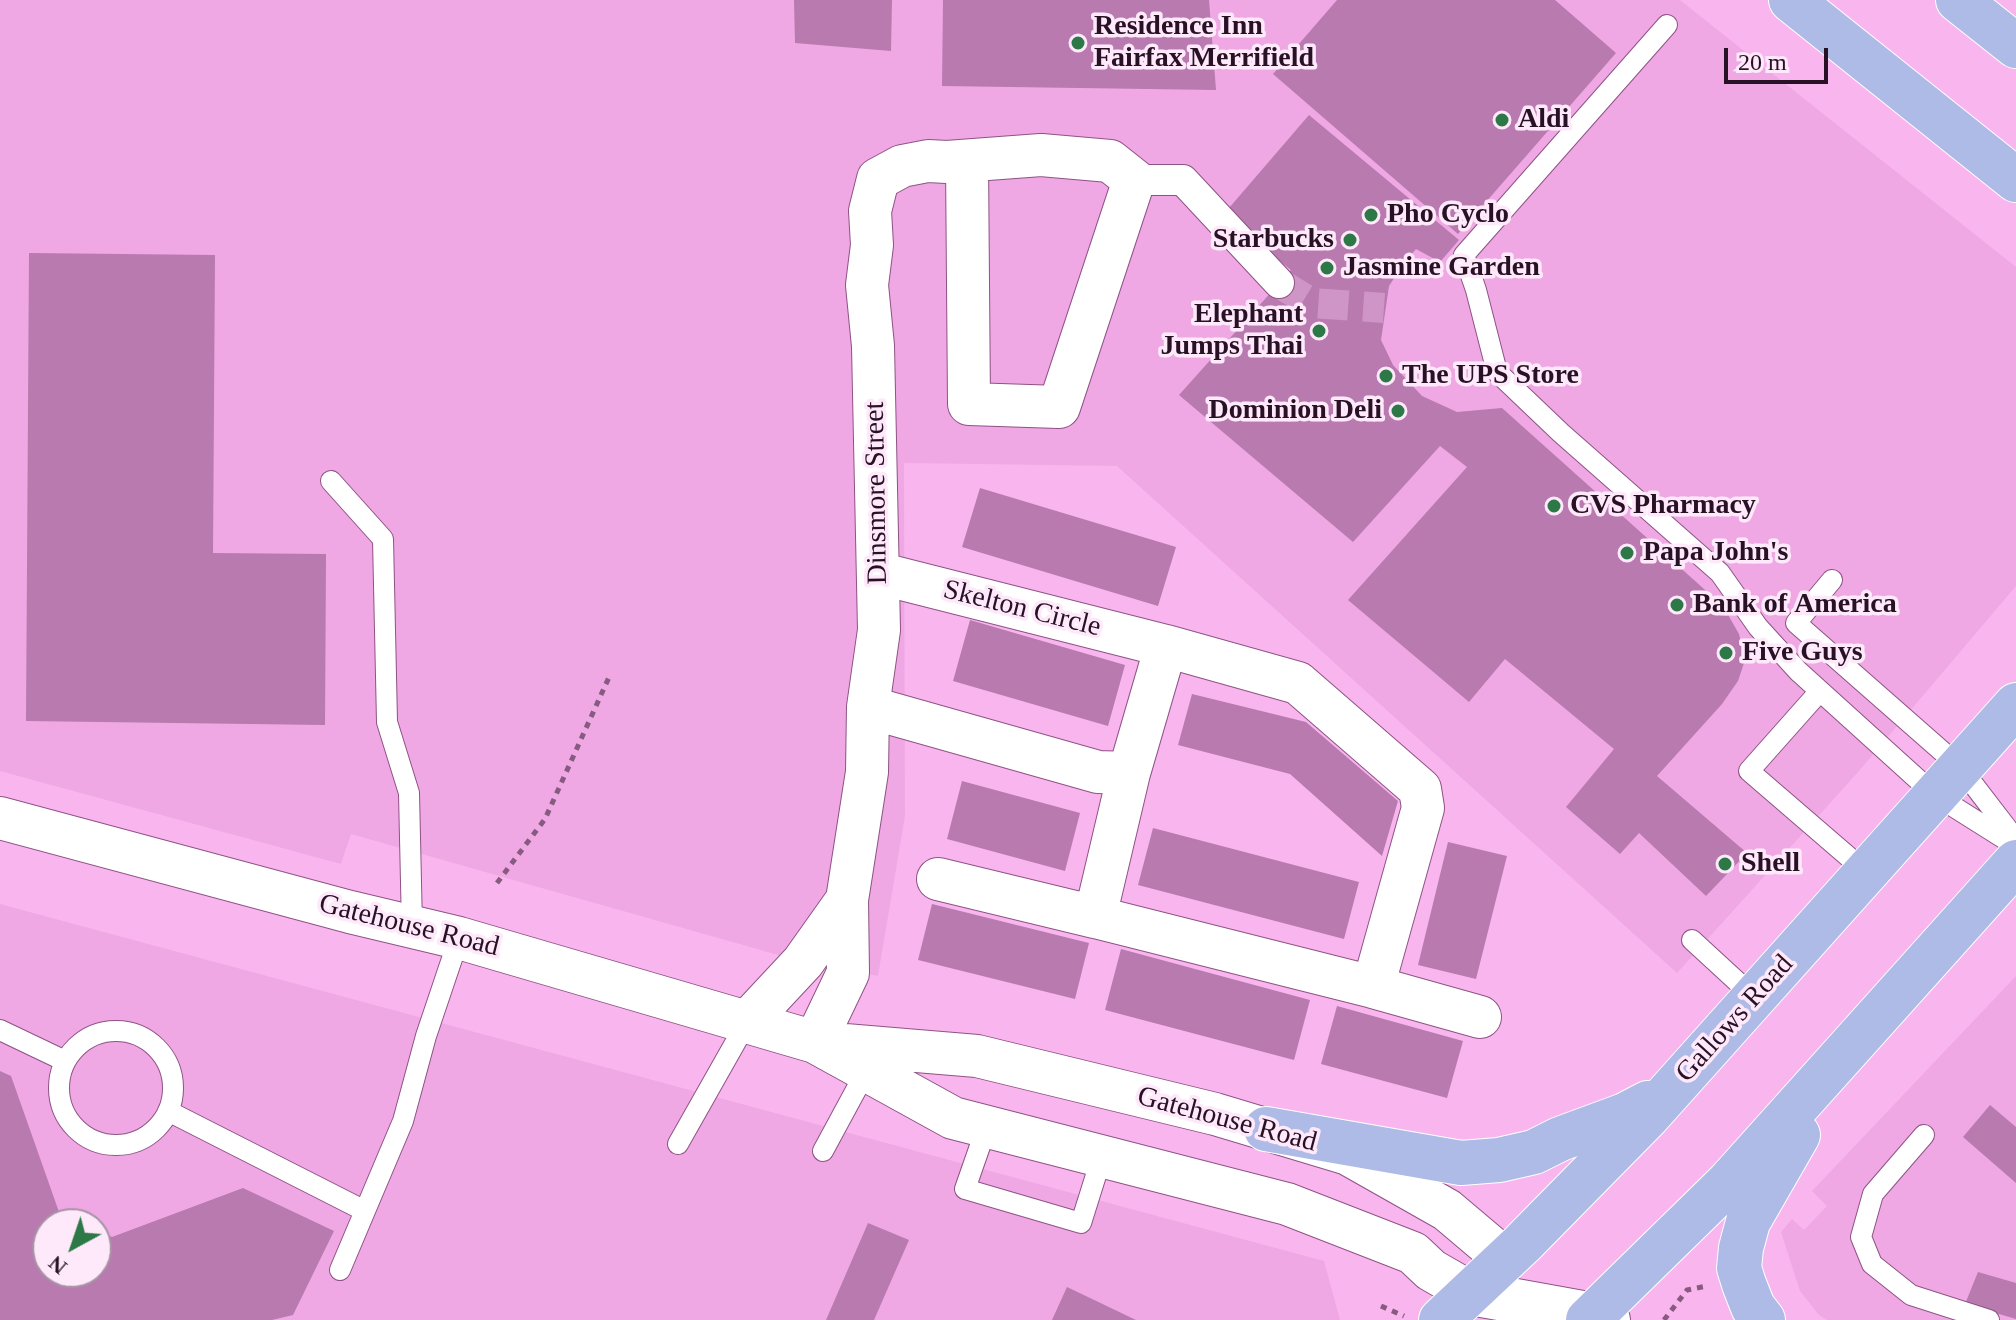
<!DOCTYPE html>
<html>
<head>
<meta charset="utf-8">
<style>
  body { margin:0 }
  #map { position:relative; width:2016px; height:1320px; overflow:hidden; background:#f9b6ee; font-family:"Times New Roman",serif }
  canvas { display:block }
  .north { position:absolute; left:32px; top:1208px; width:80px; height:80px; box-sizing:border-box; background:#fee9fa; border:2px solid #a892a5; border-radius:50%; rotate:220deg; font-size:22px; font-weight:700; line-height:32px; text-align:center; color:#281025 }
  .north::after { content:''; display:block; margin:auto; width:28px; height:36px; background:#2c7847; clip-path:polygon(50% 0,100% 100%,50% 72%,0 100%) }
  .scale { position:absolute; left:1724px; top:48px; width:104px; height:36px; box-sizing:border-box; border:4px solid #281025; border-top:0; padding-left:10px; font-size:24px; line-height:28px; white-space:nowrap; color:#281025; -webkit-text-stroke:6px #fee9fa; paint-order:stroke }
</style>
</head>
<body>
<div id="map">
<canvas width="2016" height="1320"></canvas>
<div class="north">N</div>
<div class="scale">20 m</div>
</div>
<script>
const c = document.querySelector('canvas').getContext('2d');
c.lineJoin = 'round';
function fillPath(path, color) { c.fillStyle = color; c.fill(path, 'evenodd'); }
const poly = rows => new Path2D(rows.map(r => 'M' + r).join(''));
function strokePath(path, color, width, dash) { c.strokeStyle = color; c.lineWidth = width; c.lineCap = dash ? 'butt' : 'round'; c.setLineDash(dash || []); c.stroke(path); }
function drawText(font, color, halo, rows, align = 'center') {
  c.font = font + ' "Times New Roman",serif'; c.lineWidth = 7; c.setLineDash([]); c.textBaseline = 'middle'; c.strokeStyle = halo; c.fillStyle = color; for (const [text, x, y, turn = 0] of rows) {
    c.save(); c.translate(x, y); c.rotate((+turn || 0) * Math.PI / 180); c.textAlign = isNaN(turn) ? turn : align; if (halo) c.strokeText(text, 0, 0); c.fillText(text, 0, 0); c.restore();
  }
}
const built = poly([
  [0,0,1680,0,2016,267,2016,586,1859,771,1677,973,1117,466,904,463,905,816,878,976,803,962,351,834,341,864,0,771],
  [0,904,1324,1261,1340,1320,0,1320],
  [48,1224,96,1224,96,1272,48,1272],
  [2016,976,2016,1320,1827,1320,1819,1315,1800,1291,1781,1232,1792,1219,1804,1230,1827,1206,1812,1191]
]);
const building = poly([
  [794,0,892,0,891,51,795,43],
  [943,0,1209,0,1216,90,942,86],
  [1337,0,1555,0,1616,53,1458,234,1273,74],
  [1309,115,1459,240,1440,262,1416,249,1404,263,1389,286,1381,340,1393,365,1422,396,1457,412,1502,408,1723,606,1739,634,1745,660,1738,681,1722,704,1657,776,1747,853,1706,896,1639,833,1620,854,1566,807,1614,749,1505,659,1469,702,1348,600,1467,467,1440,446,1353,542,1179,395,1291,270,1223,215],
  [29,253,215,255,213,553,326,554,325,725,26,721],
  [980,488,1176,547,1158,606,962,547],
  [970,620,1125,665,1108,726,953,681],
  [1192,694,1306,722,1398,801,1382,856,1290,774,1178,745],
  [962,781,1080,813,1065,871,947,839],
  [1153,828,1359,882,1344,939,1138,885],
  [1448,842,1507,856,1476,979,1418,965],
  [932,904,1089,943,1075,999,918,960],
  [1121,949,1310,1000,1294,1060,1105,1010],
  [1337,1006,1463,1041,1447,1098,1321,1064],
  [0,1071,11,1076,59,1212,84,1224,48,1224,48,1272,96,1272,96,1230,112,1237,243,1188,334,1231,293,1315,272,1320,0,1320],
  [1990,1105,2016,1127,2016,1183,1963,1137],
  [868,1223,909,1240,874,1320,826,1320],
  [1978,1272,2016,1283,2016,1319,1965,1304],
  [1067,1287,1136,1320,1052,1320]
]);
const pedestrianTunnel = poly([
  [1279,283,1312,303,1384,308]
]);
const path = poly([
  [497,883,545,819,610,675],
  [1381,1306,1404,1316],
  [1664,1320,1687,1290,1707,1286]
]);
const service = poly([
  [1667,25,1464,255,1476,290,1497,372,1561,433,1720,573,1758,627,1798,671,1935,795,2016,846],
  [331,481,383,539,387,722,409,793,412,927],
  [1832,580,1796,623,1960,767,2016,840],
  [1820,691,1749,771,1865,871],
  [1692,940,1755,998],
  [0,1030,65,1061],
  '59 1088a57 57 0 1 1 114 0a57 57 0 1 1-114 0Z',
  [168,1111,365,1211],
  [987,1126,965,1189,1081,1223,1102,1156],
  [1924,1135,1873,1194,1861,1237,1872,1264,1911,1295,1989,1320],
  [678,1144,747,1022],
  [823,1151,870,1064],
  [340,1270,403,1121,426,1036,459,938]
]);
const pedestrian = poly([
  [1134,180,1183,180,1279,283]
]);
const minor = poly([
  [878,573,1166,646,1298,683,1420,789,1423,808,1373,987,1095,917,1129,773,1166,646],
  [868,707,1098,772,1129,773],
  [0,818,350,912,459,938,815,1042,953,1118,1287,1204,1413,1253,1431,1270,1471,1293],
  [938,879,1095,917],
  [1373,987,1480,1017],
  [747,1022,803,962,847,900],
  [815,1042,848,973,847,900,867,772,868,707,879,630,873,346,867,285,872,245,870,211,878,179,902,166,928,161,947,162,1041,155,1110,161,1134,180,1059,407,969,404,967,161],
  [833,1044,977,1056,1215,1114,1348,1154,1447,1210,1505,1259]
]);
const tertiary = poly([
  [1471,1293,1593,1315,1608,1320]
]);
const primary = poly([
  [1791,0,2016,180],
  [1958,0,2016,46],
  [1266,1129,1461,1163,1499,1160,1534,1152,1560,1139,1625,1115,1648,1103],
  [1441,1320,1522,1244,1648,1116,2016,705],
  [1588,1320,1728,1183,2016,862],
  [1763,1320,1753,1307,1744,1284,1739,1268,1741,1248,1748,1222,1798,1135]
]);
const markers = [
  [1078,43,8,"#2c7847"],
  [1502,120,8,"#2c7847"],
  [1371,215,8,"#2c7847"],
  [1350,240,8,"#2c7847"],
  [1327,268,8,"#2c7847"],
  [1319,331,8,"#2c7847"],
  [1386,376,8,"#2c7847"],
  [1398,411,8,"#2c7847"],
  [1554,506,8,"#2c7847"],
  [1627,553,8,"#2c7847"],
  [1677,605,8,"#2c7847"],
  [1726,653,8,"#2c7847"],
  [1725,864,8,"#2c7847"]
];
const poiNames = [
  ["Residence Inn",1094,27],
  ["Fairfax Merrifield",1094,59],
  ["Aldi",1518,120],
  ["Pho Cyclo",1387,215],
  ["Starbucks",1334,240,"right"],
  ["Jasmine Garden",1343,268],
  ["Elephant",1303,315,"right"],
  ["Jumps Thai",1303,347,"right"],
  ["The UPS Store",1402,376],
  ["Dominion Deli",1382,411,"right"],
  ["CVS Pharmacy",1570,506],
  ["Papa John's",1643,553],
  ["Bank of America",1693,605],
  ["Five Guys",1742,653],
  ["Shell",1741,864]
];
const streetNames = [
  ["Dinsmore Street",877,493,-91],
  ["Skelton Circle",1022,609,14],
  ["Gatehouse Road",409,926,14],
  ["Gallows Road",1735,1019,-48],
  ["Gatehouse Road",1227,1120,15]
];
fillPath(built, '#efa8e4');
fillPath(building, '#b87aaf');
strokePath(pedestrianTunnel, '#cf95c6', 30, [30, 15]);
strokePath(service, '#8e5385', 22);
strokePath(pedestrian, '#8e5385', 32);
strokePath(minor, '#8e5385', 44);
strokePath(tertiary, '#8e5385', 46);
strokePath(primary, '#fff', 46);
strokePath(path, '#875b80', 5, [6, 6]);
strokePath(service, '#fff', 20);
strokePath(pedestrian, '#fff', 30);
strokePath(minor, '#fff', 42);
strokePath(tertiary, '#fff', 44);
strokePath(primary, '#afbbe7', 44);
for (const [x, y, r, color] of markers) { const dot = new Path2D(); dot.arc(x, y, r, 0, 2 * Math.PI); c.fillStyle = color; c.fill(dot); strokePath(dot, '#fee9fa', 3); }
drawText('bold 28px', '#281025', '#fee9fa', poiNames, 'left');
drawText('28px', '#281025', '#fee9fa', streetNames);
</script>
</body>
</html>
